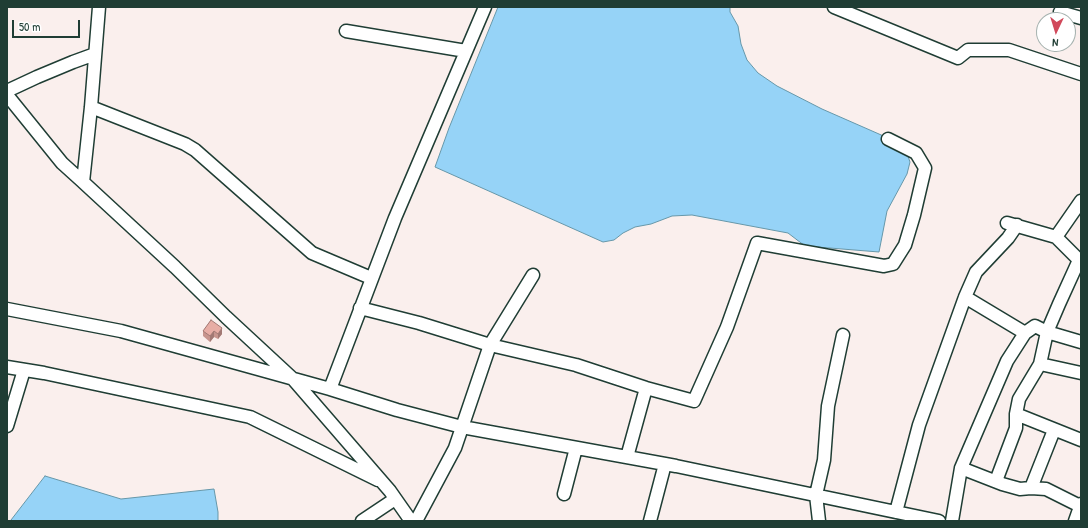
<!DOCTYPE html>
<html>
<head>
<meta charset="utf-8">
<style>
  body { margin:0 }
  #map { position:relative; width:1088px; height:528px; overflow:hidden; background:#faefed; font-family:"Patrick Hand",sans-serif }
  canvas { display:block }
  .frame { position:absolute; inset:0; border:8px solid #1f3d34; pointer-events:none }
  .north { position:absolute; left:1036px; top:12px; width:40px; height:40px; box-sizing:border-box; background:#fff; border:1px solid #a5b1ae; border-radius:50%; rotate:184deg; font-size:11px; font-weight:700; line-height:16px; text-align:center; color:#1f3d34 }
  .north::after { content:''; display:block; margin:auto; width:14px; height:18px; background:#d1495b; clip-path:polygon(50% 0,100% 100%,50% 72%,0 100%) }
  .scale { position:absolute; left:12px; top:20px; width:68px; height:18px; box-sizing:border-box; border:2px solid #1f3d34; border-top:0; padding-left:5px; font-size:12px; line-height:14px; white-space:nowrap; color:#1f3d34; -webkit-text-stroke:3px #fff; paint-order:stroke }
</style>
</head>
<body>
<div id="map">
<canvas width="1088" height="528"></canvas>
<div class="frame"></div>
<div class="north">N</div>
<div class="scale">50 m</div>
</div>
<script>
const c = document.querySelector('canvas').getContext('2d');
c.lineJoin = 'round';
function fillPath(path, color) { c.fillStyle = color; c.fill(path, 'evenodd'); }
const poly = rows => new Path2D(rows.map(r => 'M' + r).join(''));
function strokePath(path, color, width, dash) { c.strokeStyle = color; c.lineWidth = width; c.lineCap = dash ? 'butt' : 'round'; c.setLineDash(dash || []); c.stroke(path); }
const water = poly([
  [498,7,730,7,730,12,738,26,741,44,747,60,758,73,777,86,822,109,904,145,910,162,907,174,887,211,879,252,805,246,788,233,692,215,672,216,651,224,635,227,623,233,614,240,603,242,435,167,449,128,498,7],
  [45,476,121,499,214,489,218,512,218,521,14,521,11,520,45,476]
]);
const minor = poly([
  [99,7,91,107,83,182,175,267,226,317,293,379,390,491,411,521],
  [834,7,958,58,968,50,1009,50,1081,74],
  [1060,12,1081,18],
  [346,31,466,51],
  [7,91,37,77,73,62,95,54],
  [7,95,62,163,83,182],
  [91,107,185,144,195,150,312,253,371,278],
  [1007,223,1056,237,1081,262],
  [1056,237,1081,201],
  [965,297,1025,333,1035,326,1047,332,1059,304,1079,260],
  [360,308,419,323,490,345,576,365,646,388,694,401,727,327,757,243,884,266,893,264,905,245,914,215,925,168,916,153,888,139],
  [7,309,121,331,330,389,397,410,462,427,676,466,939,521],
  [1081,342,1047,332,1040,364,1081,373],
  [7,367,44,373,250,417,378,480],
  [330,389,395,218,485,7],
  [1016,414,1081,440],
  [7,426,24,370],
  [627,457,646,388],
  [961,468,1002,484,1020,489,1031,488,1046,489,1080,506],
  [996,481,1016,428,1016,414,1019,399,1040,364],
  [1031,488,1054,430],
  [564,494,576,448],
  [896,512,919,425,965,297,976,272,1008,238,1017,225],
  [362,521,395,499],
  [416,521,455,448,490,345,533,275],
  [650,521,665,464],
  [819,521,816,495,824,460,828,406,843,335],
  [952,521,961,468,1007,361,1025,333],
  [1075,521,1081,504]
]);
const wall = poly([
  [211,320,222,334,218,339,214,337,210,342,203,336,203,331]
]);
const shadedWall = poly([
  [222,328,222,334,218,339,218,334],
  [214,331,214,337,210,342,210,336]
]);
const building = poly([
  [211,320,222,328,218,334,214,331,210,336,203,331,211,320]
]);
fillPath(water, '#96d3f7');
strokePath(water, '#6697a9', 1);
strokePath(minor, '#1f3d34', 15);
strokePath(minor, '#fff', 12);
fillPath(wall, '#c7958e');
fillPath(shadedWall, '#a27974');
fillPath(building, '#e7ada5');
strokePath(building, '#a27974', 1);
</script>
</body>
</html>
